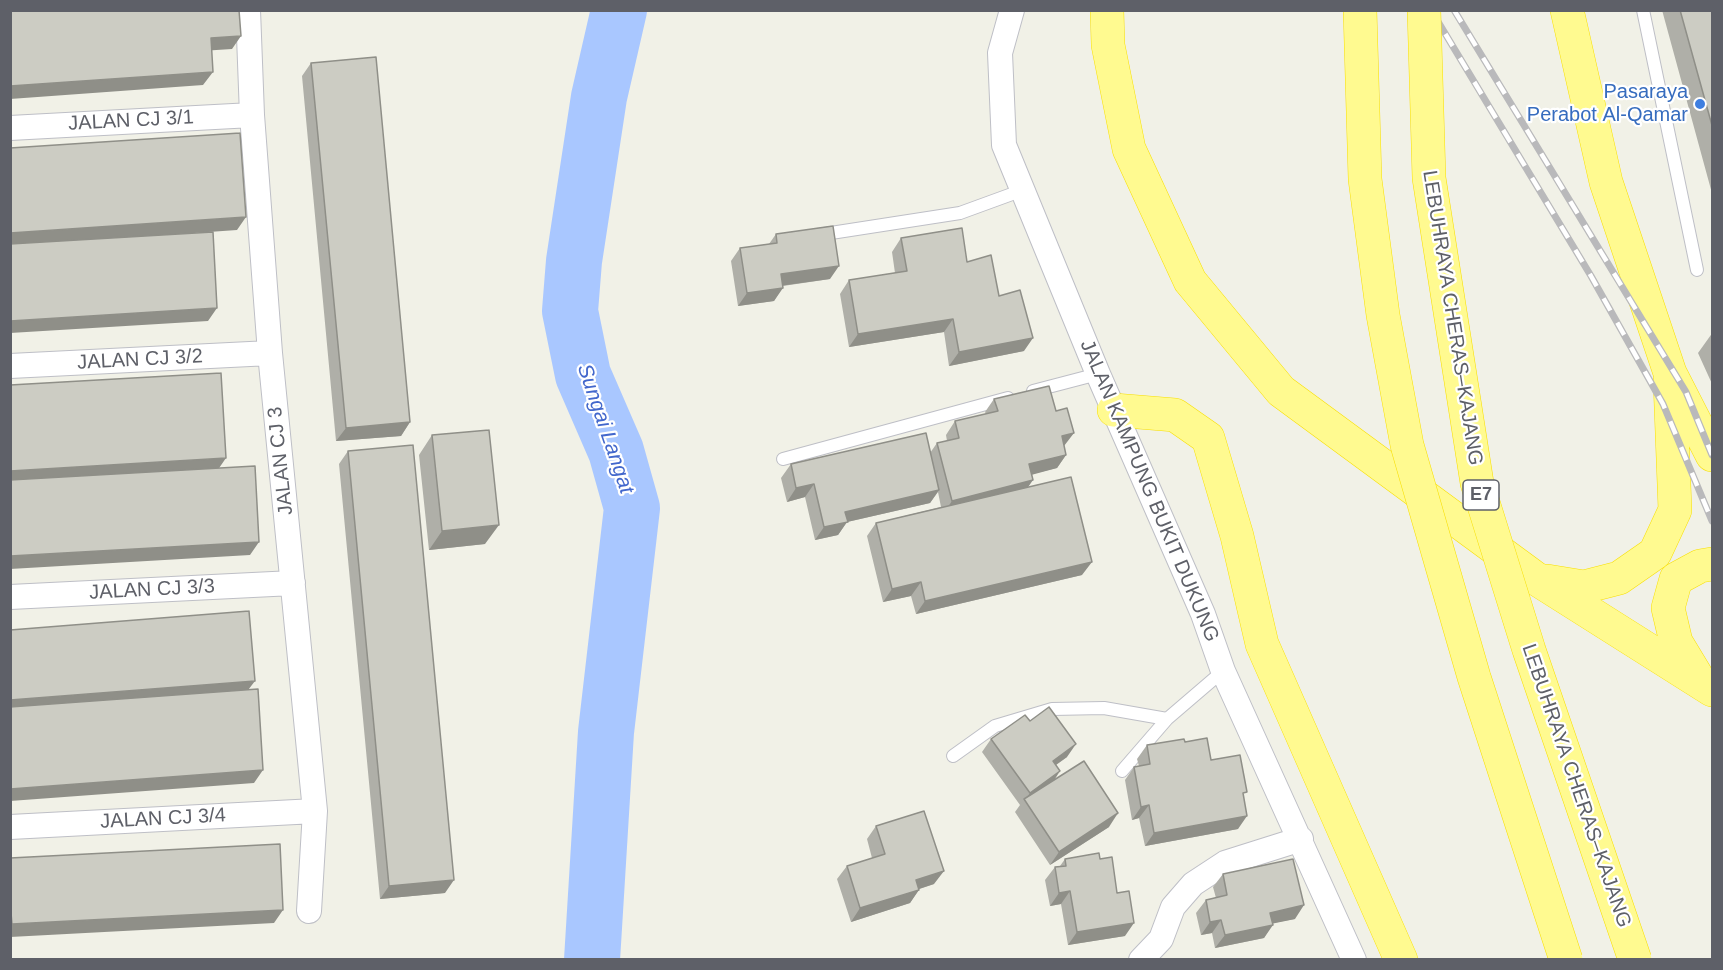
<!DOCTYPE html>
<html>
<head>
<meta charset="utf-8">
<style>
  body { margin:0 }
  #map { position:relative; width:1723px; height:970px; overflow:hidden; background:#f1f1e7; font-family:Arial,sans-serif }
  canvas { display:block }
  .frame { position:absolute; inset:0; border:12px solid #5e6068; pointer-events:none }
</style>
</head>
<body>
<div id="map">
<canvas width="1723" height="970"></canvas>
<div class="frame"></div>
</div>
<script>
const c = document.querySelector('canvas').getContext('2d');
c.lineJoin = 'round';
const poly = rows => new Path2D(rows.map(r => 'M' + r).join(''));
function strokePath(path, color, width, dash) { c.strokeStyle = color; c.lineWidth = width; c.lineCap = dash ? 'butt' : 'round'; c.setLineDash(dash || []); c.stroke(path); }
function fillPath(path, color) { c.fillStyle = color; c.fill(path, 'evenodd'); }
function drawText(font, color, halo, rows, align = 'center') {
  c.font = font + ' Arial,sans-serif'; c.lineWidth = 4.5; c.setLineDash([]); c.textBaseline = 'middle'; c.strokeStyle = halo; c.fillStyle = color; for (const [text, x, y, turn = 0] of rows) {
    c.save(); c.translate(x, y); c.rotate((+turn || 0) * Math.PI / 180); c.textAlign = isNaN(turn) ? turn : align; if (halo) c.strokeText(text, 0, 0); c.fillText(text, 0, 0); c.restore();
  }
}
const river = poly([
  [592,960,606,732,632,508,616,451,583,375,570,311,574,261,599,97,619,10]
]);
const service = poly([
  [1643,10,1697,270],
  [818,235,960,213,1023,190],
  [1033,391,1098,374],
  [783,459,1008,398],
  [953,756,995,726,1052,709,1104,708,1167,719],
  [1122,771,1167,719,1223,671]
]);
const minor = poly([
  [248,10,252,115,270,353,315,811,309,911],
  [1012,10,1000,53,1004,145,1098,374,1203,614,1223,671,1354,960],
  [10,128,252,115],
  [10,366,270,353],
  [10,597,293,583],
  [10,827,315,811],
  [1141,960,1161,939,1173,907,1193,884,1225,863,1301,839]
]);
const motorway = poly([
  [1107,10,1108,45,1129,149,1190,281,1281,391,1538,580,1712,690],
  [1567,10,1606,182,1670,373,1712,455],
  [1114,410,1175,415,1208,438,1237,536,1262,644,1401,960],
  [1547,581,1584,587,1619,578,1655,553,1675,510,1670,381],
  [1696,675,1676,642,1668,608,1676,579,1700,566,1712,564]
]);
const rail = poly([
  [1431,10,1591,276,1663,404,1712,521],
  [1454,10,1686,392,1712,455]
]);
const motorwayBridge = poly([
  [1360,10,1365,179,1383,315,1407,445,1474,677,1566,960],
  [1424,10,1429,178,1477,483,1529,650,1635,960]
]);
const wall = poly([
  [1662,10,1713,10,1713,197],
  [311,63,410,422,401,436,336,441,302,76],
  [776,234,830,279,783,286,774,301,738,306,731,261,740,248,769,244],
  [901,238,967,262,999,296,1024,351,949,366,944,332,849,347,840,294,849,280,895,273,892,252],
  [1713,332,1713,386,1698,353],
  [994,399,1064,446,1066,455,1057,468,1032,474,1028,487,1082,575,916,614,911,596,883,602,867,536,876,523,941,507,938,492,930,503,847,522,838,535,815,540,805,497,787,502,781,478,791,464,930,453,937,443,947,441,946,435,955,421,986,414,985,412],
  [432,435,485,544,429,550,419,455],
  [348,451,445,893,380,899,339,464],
  [991,739,1067,757,1056,765,1054,780,1109,827,1050,865,1015,812,1020,805,982,752],
  [1185,742,1211,760,1243,797,1238,829,1145,846,1139,818,1132,820,1125,780,1134,767,1139,766,1137,759,1147,745],
  [876,826,934,884,919,889,910,903,851,922,837,879,847,866,872,858,867,839],
  [1065,859,1100,859,1125,936,1068,945,1061,904,1050,906,1045,880,1055,867,1060,866],
  [1223,874,1295,919,1273,923,1264,938,1215,948,1212,933,1201,935,1196,913,1206,900,1216,898,1213,887]
]);
const shadedWall = poly([
  [241,36,232,49,201,51,211,38],
  [213,72,203,85,10,99,10,86],
  [246,217,237,230,10,246,10,233],
  [839,266,830,279,772,287,781,274],
  [783,288,774,301,738,306,747,293],
  [217,308,208,321,10,333,10,321],
  [953,319,944,332,849,347,858,334],
  [1033,338,1024,351,949,366,959,352],
  [410,422,401,436,336,441,346,428],
  [1074,433,1064,446,1062,436],
  [1066,455,1057,468,1020,478,1029,464],
  [226,458,217,471,10,483,10,471],
  [1033,480,1024,493,943,514,952,501],
  [814,484,805,497,787,502,796,488],
  [939,490,930,503,847,522,838,535,815,540,824,527,845,512],
  [499,525,485,544,429,550,442,531],
  [259,542,250,555,10,569,10,556],
  [1092,562,1082,575,916,614,925,601],
  [921,582,911,596,883,602,892,589],
  [255,681,245,694,10,713,10,700],
  [1076,744,1067,757,1043,774,1053,761],
  [263,770,254,783,10,801,10,789],
  [1060,771,1051,785,1025,800,1030,793],
  [1149,805,1139,818,1132,820,1141,807],
  [1118,813,1109,827,1050,865,1059,852],
  [1247,816,1238,829,1145,846,1154,833],
  [944,871,934,884,907,893,916,880],
  [454,880,445,893,380,899,389,886],
  [919,890,910,903,851,922,860,908],
  [1070,891,1061,904,1050,906,1059,893],
  [1304,905,1295,919,1261,926,1270,913],
  [283,910,274,923,10,937,10,926,12,924],
  [1221,920,1212,933,1201,935,1210,922],
  [1134,923,1125,936,1068,945,1077,932],
  [1273,925,1264,938,1215,948,1225,935]
]);
const building = poly([
  [10,10,239,10,241,36,211,38,213,72,10,86,10,10],
  [1680,10,1713,10,1713,129,1680,10],
  [376,57,410,422,346,428,311,63,376,57],
  [240,133,246,217,10,233,10,148,240,133],
  [833,226,839,266,781,274,783,288,747,293,740,248,777,243,776,234,833,226],
  [962,228,967,262,991,255,999,296,1020,290,1033,338,959,352,953,319,858,334,849,280,907,271,901,238,962,228],
  [213,232,217,308,10,321,10,244,213,232],
  [221,373,226,458,10,471,10,385,221,373],
  [1049,386,1056,411,1067,408,1074,433,1062,436,1066,455,1029,464,1033,480,952,501,937,443,959,438,955,421,998,411,994,399,1049,386],
  [489,430,499,525,442,531,432,435,489,430],
  [926,433,939,490,845,512,848,522,824,527,814,484,796,488,791,464,926,433],
  [413,445,454,880,389,886,348,451,413,445],
  [255,466,259,542,10,556,10,480,255,466],
  [1071,477,1092,562,925,601,921,582,892,589,876,523,1071,477],
  [249,611,255,681,10,700,10,630,249,611],
  [258,689,263,770,10,789,10,707,258,689],
  [1049,707,1076,744,1053,761,1060,771,1030,793,991,739,1025,715,1030,721,1049,707],
  [1207,738,1211,760,1240,755,1247,792,1243,793,1247,816,1154,833,1149,805,1141,807,1134,767,1150,764,1147,745,1184,739,1185,742,1207,738],
  [1084,761,1118,813,1059,852,1024,799,1084,761],
  [924,811,944,871,916,880,919,890,860,908,847,866,885,854,876,826,924,811],
  [280,844,283,910,12,924,10,902,10,858,280,844],
  [1099,853,1100,859,1112,857,1117,893,1129,891,1134,923,1077,932,1070,891,1059,893,1055,867,1066,866,1065,859,1099,853],
  [1293,859,1304,905,1270,913,1273,925,1225,935,1221,920,1210,922,1206,900,1227,895,1223,874,1293,859]
]);
const markers = [
  [1700,104,6,"#3f7fe0"]
];
const shields = [
  [1481,495,36]
];
const shieldNames = [
  ["E7",1481,495]
];
const shopNames = [
  ["Pasaraya",1688,92],
  ["Perabot Al-Qamar",1688,115]
];
const streetNames = [
  ["JALAN CJ 3/1",131,121,-3],
  ["LEBUHRAYA CHERAS–KAJANG",1452,318,81],
  ["JALAN CJ 3/2",140,360,-3],
  ["JALAN CJ 3",281,461,-96],
  ["JALAN KAMPUNG BUKIT DUKUNG",1149,491,67],
  ["JALAN CJ 3/3",152,590,-3],
  ["LEBUHRAYA CHERAS–KAJANG",1576,786,71],
  ["JALAN CJ 3/4",163,819,-3]
];
const waterNames = [
  ["Sungai Langat",605,429,71]
];
strokePath(river, '#a9c7ff', 56);
strokePath(service, '#bebfc6', 14);
strokePath(minor, '#bebfc6', 26);
strokePath(motorway, '#f8df00', 34);
strokePath(service, '#fff', 12);
strokePath(minor, '#fff', 24);
strokePath(motorway, '#fffa90', 33);
strokePath(rail, '#b9b9bb', 7);
strokePath(rail, '#fff', 4.5, [14]);
strokePath(motorwayBridge, '#f8df00', 34, []);
strokePath(motorwayBridge, '#fffa90', 33);
fillPath(wall, '#afafa8');
fillPath(shadedWall, '#8f8f88');
fillPath(building, '#ccccc3');
strokePath(building, '#8f8f88', 1.5);
for (const [x, y, r, color] of markers) { const dot = new Path2D(); dot.arc(x, y, r, 0, 2 * Math.PI); c.fillStyle = color; c.fill(dot); strokePath(dot, '#fff', 2); }
for (const [x, y, w] of shields) { const box = new Path2D(); box.roundRect(x - w / 2, y - 15, w, 30, 4.5); c.fillStyle = '#fff'; c.fill(box); strokePath(box, '#5e6068', 1.5); }
drawText('bold 18px', '#5e6068', null, shieldNames);
drawText('20px', '#366cbe', '#fff', shopNames, 'right');
drawText('20px', '#5e6068', '#fff', streetNames);
drawText('italic 21px', '#4267cc', '#fff', waterNames);
</script>
</body>
</html>
